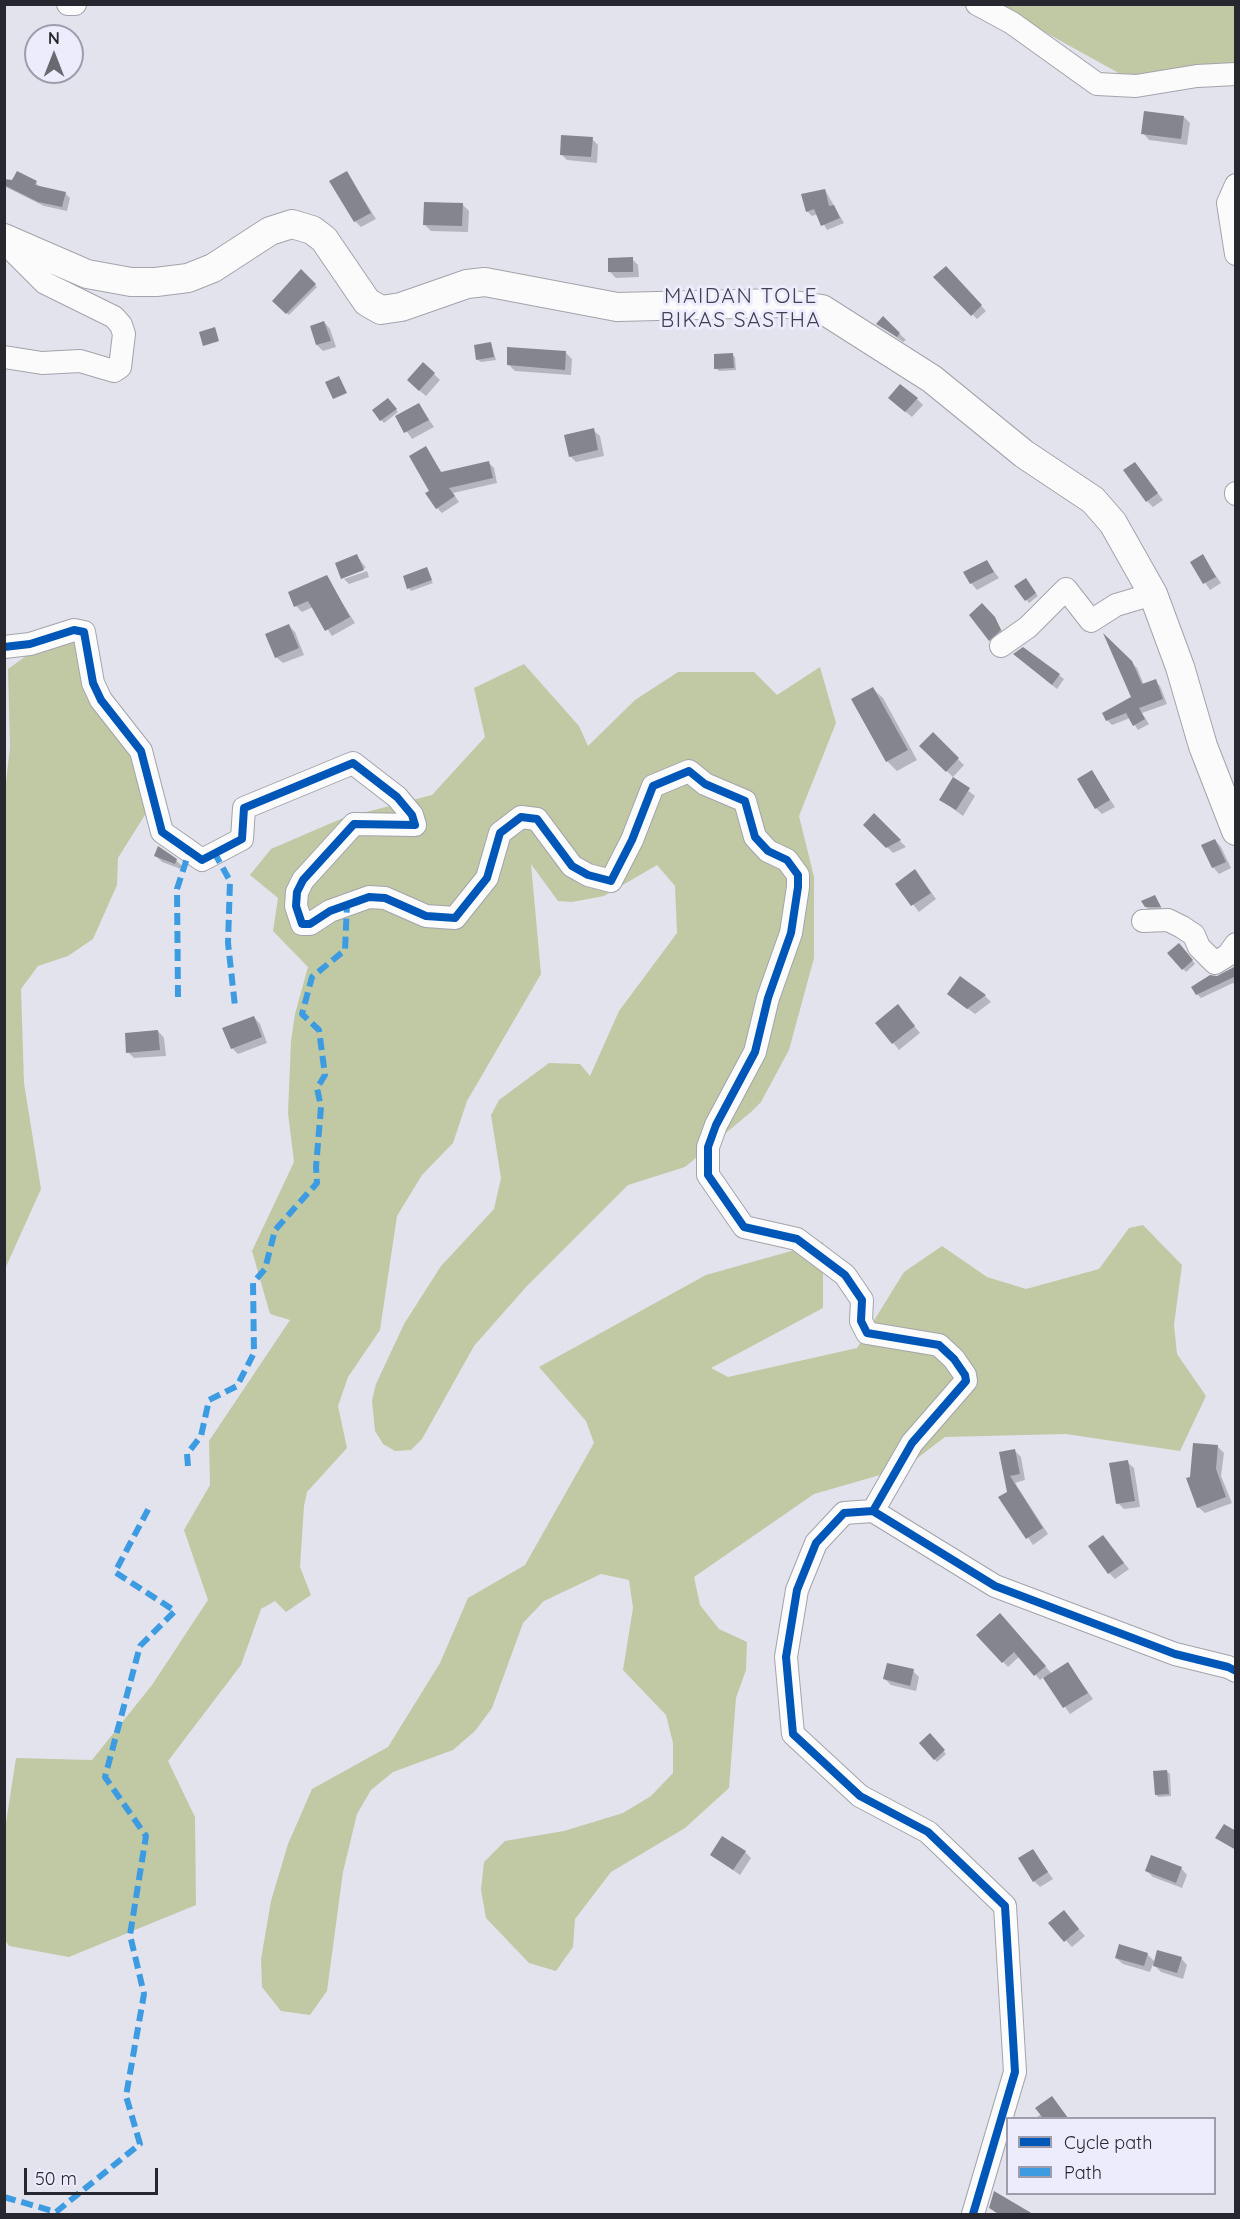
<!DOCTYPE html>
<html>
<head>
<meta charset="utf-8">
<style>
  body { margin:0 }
  #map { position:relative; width:1240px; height:2219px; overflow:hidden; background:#e3e3ee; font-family:Quicksand,sans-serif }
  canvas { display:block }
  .frame { position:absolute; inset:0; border:6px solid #27272f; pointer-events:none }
  .legend { position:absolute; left:1006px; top:2117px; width:210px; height:78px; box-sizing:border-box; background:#ececfd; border:2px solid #9d9dab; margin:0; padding:8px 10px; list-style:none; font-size:18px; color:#27272f }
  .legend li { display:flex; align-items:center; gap:12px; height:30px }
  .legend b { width:30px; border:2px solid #9d9dab }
  .north { position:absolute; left:24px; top:24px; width:60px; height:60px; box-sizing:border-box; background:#ececfd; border:2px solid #9d9dab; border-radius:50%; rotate:0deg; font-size:16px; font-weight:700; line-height:24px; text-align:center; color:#27272f }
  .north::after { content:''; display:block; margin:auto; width:21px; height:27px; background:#696972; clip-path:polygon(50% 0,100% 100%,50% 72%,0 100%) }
  .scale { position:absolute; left:24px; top:2168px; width:134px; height:27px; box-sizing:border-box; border:3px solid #27272f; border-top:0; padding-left:8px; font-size:18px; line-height:21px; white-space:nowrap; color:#27272f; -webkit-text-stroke:4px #ececfd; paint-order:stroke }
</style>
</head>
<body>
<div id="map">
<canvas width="1240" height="2219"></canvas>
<div class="frame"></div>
<ul class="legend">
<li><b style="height:8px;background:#0057b8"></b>Cycle path</li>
<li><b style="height:8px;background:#3d9ce1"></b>Path</li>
</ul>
<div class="north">N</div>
<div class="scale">50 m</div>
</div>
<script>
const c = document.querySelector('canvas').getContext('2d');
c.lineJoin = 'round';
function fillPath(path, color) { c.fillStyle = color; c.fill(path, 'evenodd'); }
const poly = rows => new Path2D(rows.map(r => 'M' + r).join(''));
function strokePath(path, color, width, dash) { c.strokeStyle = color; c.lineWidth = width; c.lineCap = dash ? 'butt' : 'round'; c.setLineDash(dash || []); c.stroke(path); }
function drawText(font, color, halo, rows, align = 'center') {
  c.font = font + ' Quicksand,sans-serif'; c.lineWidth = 6; c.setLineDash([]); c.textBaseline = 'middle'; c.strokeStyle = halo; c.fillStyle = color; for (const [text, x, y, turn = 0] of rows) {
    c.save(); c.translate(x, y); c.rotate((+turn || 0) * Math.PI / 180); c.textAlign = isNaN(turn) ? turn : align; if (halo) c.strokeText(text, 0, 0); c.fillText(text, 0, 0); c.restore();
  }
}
const forest = poly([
  [996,5,1235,5,1235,77,1124,76],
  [64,638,80,643,136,751,148,810,118,858,117,885,93,939,68,956,38,966,21,989,24,1083,41,1189,5,1269,4,800,10,747,8,669,37,648],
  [524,664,579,726,588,746,635,700,678,672,754,672,777,695,820,667,836,723,799,816,814,877,814,958,789,1050,761,1102,751,1112,685,1167,628,1185,526,1287,474,1346,422,1439,411,1450,395,1451,383,1444,375,1431,372,1400,376,1384,404,1324,441,1266,494,1209,501,1178,491,1115,499,1100,549,1063,580,1064,590,1076,619,1011,677,933,675,886,657,865,604,896,572,902,558,901,531,864,541,974,467,1101,453,1143,422,1175,397,1216,380,1330,348,1377,338,1406,347,1448,307,1492,304,1506,300,1567,311,1595,286,1612,275,1601,261,1609,241,1665,168,1761,195,1817,196,1905,69,1957,9,1946,5,1940,5,1829,16,1758,92,1760,152,1685,208,1600,184,1530,210,1485,209,1441,290,1320,270,1314,252,1251,294,1162,288,1113,291,1041,295,1014,308,967,273,931,278,898,250,875,271,849,343,818,432,795,485,737,474,688],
  [1143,1225,1182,1265,1174,1325,1177,1354,1206,1396,1180,1451,1066,1434,945,1437,911,1463,894,1471,814,1494,694,1577,700,1605,719,1629,747,1642,746,1670,736,1698,729,1788,685,1828,611,1872,575,1919,573,1947,556,1971,529,1963,486,1918,481,1890,484,1862,505,1841,564,1831,623,1813,651,1796,673,1773,673,1743,666,1715,623,1670,633,1608,629,1580,601,1574,544,1601,523,1623,492,1708,475,1731,453,1750,393,1772,371,1790,357,1814,343,1872,327,1991,310,2015,281,2011,262,1987,261,1959,271,1901,288,1844,312,1789,388,1747,440,1663,468,1598,525,1565,594,1443,586,1421,539,1367,706,1275,823,1242,823,1308,711,1368,728,1377,857,1348,904,1272,942,1246,987,1277,1026,1289,1099,1269,1129,1228]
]);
const shadow = poly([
  [1184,117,1190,123,1187,145,1149,140,1143,133],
  [592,139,598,145,597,163,567,160,561,154],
  [347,173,376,219,361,227,355,221],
  [4,180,36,183,40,187,65,193,70,198,67,211,44,206,6,187],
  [825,190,844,223,827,230,818,214,812,216,807,211],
  [463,205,469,211,468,232,431,231,425,225],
  [632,259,638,265,639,277,616,278,610,272],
  [946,268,986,311,977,319,935,277],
  [301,272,317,287,289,315,274,301],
  [883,318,906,340,903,342,878,324],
  [324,322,330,329,336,347,323,351,317,345],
  [491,343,496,360,481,362,478,360],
  [565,352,572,359,571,375,515,371,508,364],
  [732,355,735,357,736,370,719,371,716,368],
  [434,374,440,380,426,396,415,387],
  [917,399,923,405,912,417,896,404],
  [391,403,398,412,384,423,381,420],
  [419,405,434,427,412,439,397,417],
  [593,430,600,436,604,456,576,462,570,456],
  [425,448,442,473,488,462,494,468,497,483,453,493,459,502,442,513,437,508],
  [1135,464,1163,500,1153,507,1147,501],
  [357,556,366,568,343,576,343,579,337,564],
  [1202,556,1221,583,1210,590,1192,563],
  [987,562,999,578,977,590,971,583],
  [426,569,433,583,411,591,409,588],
  [367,571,369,577,349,584,344,579],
  [326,577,355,623,332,636,313,607,302,612,296,606],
  [1028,583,1038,596,1029,603,1016,587],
  [982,605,997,622,1003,633,992,642],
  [289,626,295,632,304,655,283,663,276,657],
  [1108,639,1137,668,1144,685,1155,681,1160,686,1167,704,1142,713,1149,724,1138,730,1130,718,1112,725,1107,720,1133,698],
  [1020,659,1059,675,1064,679,1057,689],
  [873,689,883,698,917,760,897,771,887,761],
  [933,735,964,765,953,777,921,746],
  [1091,772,1115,807,1102,814,1096,808],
  [954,780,975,796,963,816,941,800],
  [874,815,906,847,893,853,865,825],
  [1215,840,1221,847,1231,868,1219,874,1213,867],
  [156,856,176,860,182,866,181,869,162,862],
  [921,878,936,899,919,912,897,884],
  [1155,896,1162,909,1149,910,1146,907],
  [1182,947,1195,964,1186,972,1169,953],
  [1236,968,1236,986,1233,983,1201,998,1197,994],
  [961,978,985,996,991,1002,975,1014,956,1000],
  [904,1013,920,1033,899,1050,877,1023],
  [254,1017,260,1024,267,1043,238,1054,232,1048],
  [158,1031,164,1038,166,1056,134,1058,128,1052],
  [1218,1447,1224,1453,1221,1476,1232,1503,1205,1513,1198,1507,1191,1478],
  [1014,1450,1021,1457,1025,1480,1015,1483,1048,1534,1033,1545,1001,1497,1009,1493,1001,1453],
  [1127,1462,1134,1468,1140,1507,1124,1509,1118,1503],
  [1103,1537,1129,1569,1115,1579,1109,1573],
  [1005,1620,1052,1674,1068,1664,1093,1699,1070,1714,1044,1677,1040,1680,1020,1656,1008,1667,978,1635],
  [913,1671,919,1677,916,1691,891,1685,885,1679],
  [930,1735,946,1754,937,1762,921,1743],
  [1167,1771,1170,1774,1171,1796,1159,1797,1156,1795],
  [1033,1851,1053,1879,1040,1887,1034,1881],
  [745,1852,751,1858,740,1875,712,1855],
  [1181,1868,1187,1875,1182,1888,1153,1877,1147,1871],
  [1070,1919,1085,1936,1072,1947,1051,1924],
  [1147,1954,1155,1962,1181,1958,1187,1965,1183,1979,1161,1972,1153,1964,1150,1972,1123,1964,1116,1958],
  [1058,2105,1068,2118,1036,2118,1041,2114],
  [990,2208,1019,2208,1025,2214,997,2214]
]);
const building = poly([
  [1144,111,1184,116,1181,139,1141,134],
  [561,135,593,137,591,157,560,155],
  [17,171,37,181,35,185,66,192,62,207,38,202,4,185,4,179,12,180],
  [347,171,371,213,354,222,329,181],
  [825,189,829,206,834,205,840,218,821,226,814,209,806,212,801,194],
  [424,202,463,203,462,226,423,225],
  [633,257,633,272,608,272,608,258],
  [946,266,982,305,971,316,933,277],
  [301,269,316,284,286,314,272,301],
  [883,316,900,333,897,337,876,324],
  [324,321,331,341,316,345,310,326],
  [215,327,219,341,203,346,199,332],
  [491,342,494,357,476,360,474,345],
  [507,347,566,351,565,370,507,365],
  [733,353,734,368,714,369,714,354],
  [423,362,435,373,419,391,407,380],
  [339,376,347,393,333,399,325,382],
  [900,384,918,398,905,412,888,398],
  [388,398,397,409,380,421,372,410],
  [419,403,429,420,404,433,395,416],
  [594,428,598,450,569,457,564,435],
  [426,446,441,472,489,461,493,478,449,488,455,496,436,509,425,493,429,491,409,456],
  [1135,462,1158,493,1146,502,1123,470],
  [357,554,364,570,341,579,335,563],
  [1203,554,1216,577,1203,584,1190,562],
  [987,560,994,572,970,584,963,572],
  [427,567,432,580,407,589,403,576],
  [327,575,350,617,325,631,308,601,294,607,288,592],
  [1026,578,1036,593,1025,601,1014,586],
  [982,603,995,617,1001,630,989,641,969,615],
  [289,624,299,648,275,658,265,634],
  [1103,633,1132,661,1142,684,1156,679,1163,699,1139,708,1145,719,1133,726,1126,713,1106,721,1102,713,1131,697],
  [1023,647,1060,674,1052,685,1013,654],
  [873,687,908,750,886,762,851,699],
  [933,732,959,758,946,772,919,746],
  [1092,770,1110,800,1095,809,1077,779],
  [953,777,970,788,956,810,939,800],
  [874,813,901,840,886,848,863,825],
  [1215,839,1226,862,1212,868,1201,845],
  [158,846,177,859,175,864,154,856],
  [915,869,931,893,911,906,895,884],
  [1155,895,1161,907,1145,907,1141,901],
  [1179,943,1193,960,1182,970,1167,953],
  [1234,967,1236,976,1196,995,1191,987,1210,975,1217,976],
  [960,976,986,995,967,1009,947,994],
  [898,1004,915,1026,892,1044,875,1023],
  [254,1016,262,1037,231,1049,222,1028],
  [158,1030,160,1050,126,1053,125,1033],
  [1193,1443,1218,1445,1216,1469,1226,1497,1197,1508,1186,1478,1190,1477],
  [1015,1449,1020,1474,1010,1476,1043,1528,1026,1539,998,1497,1007,1492,999,1452],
  [1128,1460,1135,1501,1116,1504,1109,1463],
  [1103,1535,1124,1563,1108,1574,1088,1546],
  [1000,1613,1046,1666,1034,1676,1014,1652,1002,1663,976,1635],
  [1068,1662,1088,1693,1063,1708,1043,1678],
  [887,1663,914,1669,910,1686,883,1679],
  [930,1733,945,1750,934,1760,919,1743],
  [1167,1770,1169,1794,1155,1795,1153,1771],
  [1224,1824,1236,1831,1236,1850,1215,1838],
  [722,1836,746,1851,733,1870,710,1855],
  [1033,1849,1048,1872,1033,1882,1018,1858],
  [1151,1855,1182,1867,1176,1883,1145,1871],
  [1064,1910,1079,1929,1064,1942,1048,1923],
  [1119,1944,1148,1953,1144,1966,1115,1958],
  [1157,1950,1182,1957,1177,1973,1153,1966],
  [1052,2096,1068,2118,1043,2118,1035,2108],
  [994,2191,1033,2214,999,2214,989,2208]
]);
const minor = poly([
  [68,4,75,4],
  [977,4,1012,23,1097,84,1136,86,1197,76,1236,74],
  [1236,185,1228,203,1236,254],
  [4,242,45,283,114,317,121,325,124,334,120,367,114,371,80,361,42,363,4,357],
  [1236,493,1236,494],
  [1001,646,1028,627,1066,589,1091,621,1116,605,1153,594],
  [4,647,30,644,74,630,84,632,93,683,101,700,141,751,162,832,202,860,242,839,244,808,353,763,397,797,412,815,415,825,354,824,303,880,297,892,296,906,302,924,310,924,330,911,369,897,385,898,426,916,455,918,487,878,500,833,521,817,537,819,572,866,588,875,611,881,632,840,653,786,689,771,705,784,745,801,755,837,768,851,787,860,798,875,798,887,791,933,768,998,755,1052,716,1125,708,1147,708,1175,744,1227,797,1239,845,1275,862,1300,861,1321,867,1333,939,1345,954,1359,965,1375,966,1381,912,1443,873,1511],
  [1143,921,1168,920,1182,927,1194,935,1199,947,1215,963,1228,955,1236,944],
  [973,2214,1015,2072,1005,1906,928,1832,860,1796,793,1734,786,1657,797,1590,816,1543,844,1513,873,1511,995,1586,1175,1654,1228,1667,1236,1671]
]);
const major = poly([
  [4,238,87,274,131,282,156,282,188,278,213,268,270,231,292,224,312,230,324,239,367,302,381,310,401,307,467,284,485,282,617,307,780,303,822,309,932,379,1024,454,1093,500,1113,523,1153,594,1180,667,1203,746,1236,831]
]);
const quiet = poly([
  [214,852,230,881,228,943,235,1006],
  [178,997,177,889,189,852],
  [188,1466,187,1454,201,1436,209,1400,237,1386,254,1353,253,1283,265,1269,275,1230,317,1183,316,1167,321,1107,317,1088,325,1075,319,1030,302,1014,312,977,345,950,347,905],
  [4,2197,56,2212,140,2144,126,2096,144,1994,130,1935,146,1836,105,1777,140,1646,175,1611,115,1572,150,1506]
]);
const cycleway = poly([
  [4,647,30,644,74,630,84,632,93,683,101,700,141,751,162,832,202,860,242,839,244,808,353,763,397,797,412,815,415,825,354,824,303,880,297,892,296,906,302,924,310,924,330,911,369,897,385,898,426,916,455,918,487,878,500,833,521,817,537,819,572,866,588,875,611,881,632,840,653,786,689,771,705,784,745,801,755,837,768,851,787,860,798,875,798,887,791,933,768,998,755,1052,716,1125,708,1147,708,1175,744,1227,797,1239,845,1275,862,1300,861,1321,867,1333,939,1345,954,1359,965,1375,966,1381,912,1443,873,1511],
  [973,2214,1015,2072,1005,1906,928,1832,860,1796,793,1734,786,1657,797,1590,816,1543,844,1513,873,1511,995,1586,1175,1654,1228,1667,1236,1671]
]);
const neighbourhoodNames = [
  ["MAIDAN TOLE",741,297],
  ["BIKAS SASTHA",741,321]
];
fillPath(forest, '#c0c9a4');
fillPath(shadow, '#0003');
fillPath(building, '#85858d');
strokePath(minor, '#a3a3ab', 24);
strokePath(major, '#a3a3ab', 30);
strokePath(minor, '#fbfbfc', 22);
strokePath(major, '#fbfbfc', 28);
strokePath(quiet, '#3d9ce1', 6, [12, 6]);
strokePath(cycleway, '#0057b8', 8);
c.letterSpacing = '1.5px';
drawText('21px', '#3f4050', '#ececfd', neighbourhoodNames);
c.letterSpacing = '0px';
</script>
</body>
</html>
